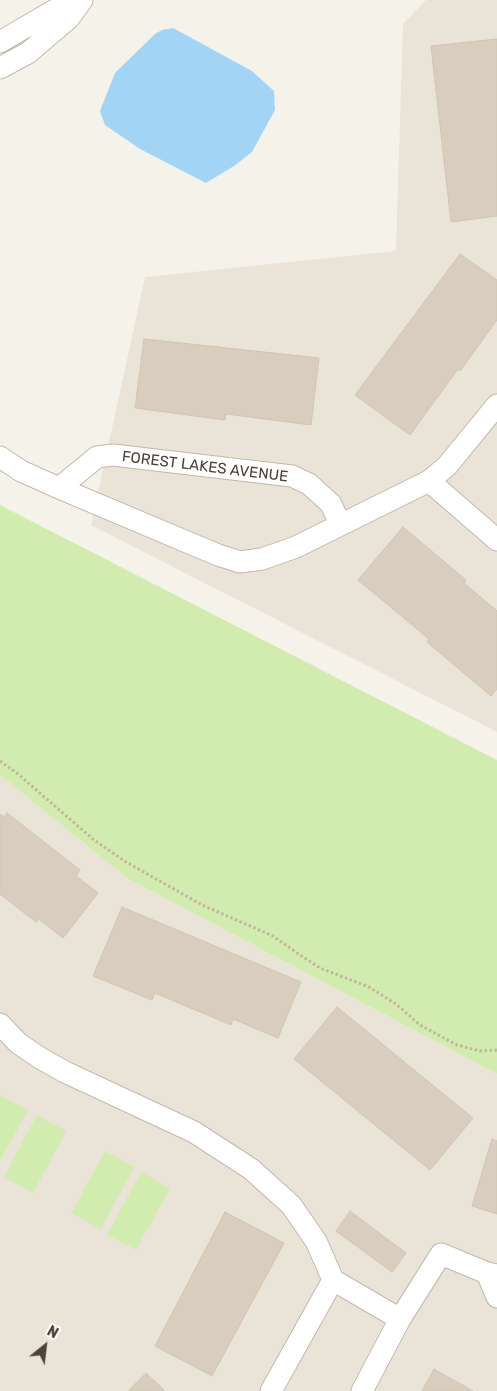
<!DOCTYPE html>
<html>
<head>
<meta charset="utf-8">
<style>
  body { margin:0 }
  #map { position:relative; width:497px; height:1391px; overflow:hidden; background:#f5f2e9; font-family:Rubik,sans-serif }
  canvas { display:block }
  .north { position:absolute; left:20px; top:1321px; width:50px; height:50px; -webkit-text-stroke:4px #fff; paint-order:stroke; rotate:29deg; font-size:14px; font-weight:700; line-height:20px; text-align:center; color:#4a4237 }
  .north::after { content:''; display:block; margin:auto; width:18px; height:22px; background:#4a4237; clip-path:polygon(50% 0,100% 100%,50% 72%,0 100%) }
</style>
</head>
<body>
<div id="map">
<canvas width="497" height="1391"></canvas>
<div class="north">N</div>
</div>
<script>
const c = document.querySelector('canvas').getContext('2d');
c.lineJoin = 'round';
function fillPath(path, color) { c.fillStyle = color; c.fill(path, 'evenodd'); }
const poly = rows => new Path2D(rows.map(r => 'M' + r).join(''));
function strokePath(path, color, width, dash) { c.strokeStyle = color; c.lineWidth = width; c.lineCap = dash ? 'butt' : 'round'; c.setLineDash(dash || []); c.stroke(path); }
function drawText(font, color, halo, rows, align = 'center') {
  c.font = font + ' Rubik,sans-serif'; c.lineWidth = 5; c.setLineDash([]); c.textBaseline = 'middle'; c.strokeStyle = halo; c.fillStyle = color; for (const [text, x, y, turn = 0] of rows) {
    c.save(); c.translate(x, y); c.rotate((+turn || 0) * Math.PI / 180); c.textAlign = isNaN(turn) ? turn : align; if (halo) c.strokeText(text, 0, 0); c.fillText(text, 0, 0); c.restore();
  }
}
const residential = poly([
  [426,0,497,0,497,732,91,525,145,277,396,251,403,24],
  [0,775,127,878,497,1074,497,1391,0,1391]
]);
const green = poly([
  [0,505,497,760,497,1074,127,878,0,775],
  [0,1095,28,1110,0,1161],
  [37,1115,66,1131,33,1193,4,1177],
  [105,1151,134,1167,101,1229,71,1213],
  [141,1172,170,1188,136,1250,107,1235]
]);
const water = poly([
  [173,28,252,71,274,91,275,110,252,152,234,166,206,183,140,149,105,125,100,111,115,73,155,34,162,30]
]);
const building = poly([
  [497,39,497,216,451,222,431,46,497,39],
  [460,254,497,280,497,320,460,371,458,369,410,435,355,395,460,254],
  [144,339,319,358,311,425,226,414,225,420,135,408,144,339],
  [403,527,466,580,464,583,497,611,497,689,491,696,427,642,429,639,358,580,403,527],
  [7,813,80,870,76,876,98,893,63,938,39,919,36,922,0,894,0,814,4,817,7,813],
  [122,907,301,982,278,1038,233,1019,231,1025,155,993,152,1000,93,976,122,907],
  [337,1007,473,1118,430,1170,294,1059,337,1007],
  [492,1139,497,1141,497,1214,472,1206,492,1139],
  [350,1211,406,1253,392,1272,336,1231,350,1211],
  [225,1212,284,1243,212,1376,155,1346,225,1212],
  [434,1369,473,1391,422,1391,434,1369],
  [146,1373,165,1391,128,1391,146,1373]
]);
const path = poly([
  [0,761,18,774,94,840,126,862,204,906,273,936,300,955,320,968,369,987,396,1004,420,1025,457,1045,480,1051,497,1050]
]);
const minor = poly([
  [0,42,72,0],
  [0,68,28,53,69,18,82,0],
  [0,457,21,471,59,488,218,555,240,562,262,559,296,547,429,481,497,540],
  [429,481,447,466,497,405],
  [59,488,97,457,113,455,292,476,309,484,331,504,340,524],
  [0,1024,18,1043,40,1058,65,1072,194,1132,251,1169,291,1205,316,1241,333,1280,271,1391],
  [487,1273,497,1297],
  [333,1280,400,1319],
  [362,1391,400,1319,441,1254,487,1273,497,1275]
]);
const streetNames = [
  ["FOREST LAKES AVENUE",205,467,7]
];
fillPath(residential, '#eae3d7');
fillPath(green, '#d2ecb0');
fillPath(water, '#a2d5f5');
fillPath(building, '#d8cdbe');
strokePath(building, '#d3c5b0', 1);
strokePath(minor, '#c2b9ab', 23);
strokePath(path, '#c5b59b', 3, [2.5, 2.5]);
strokePath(minor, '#fff', 21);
drawText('15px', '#4a4237', '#fff', streetNames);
</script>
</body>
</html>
